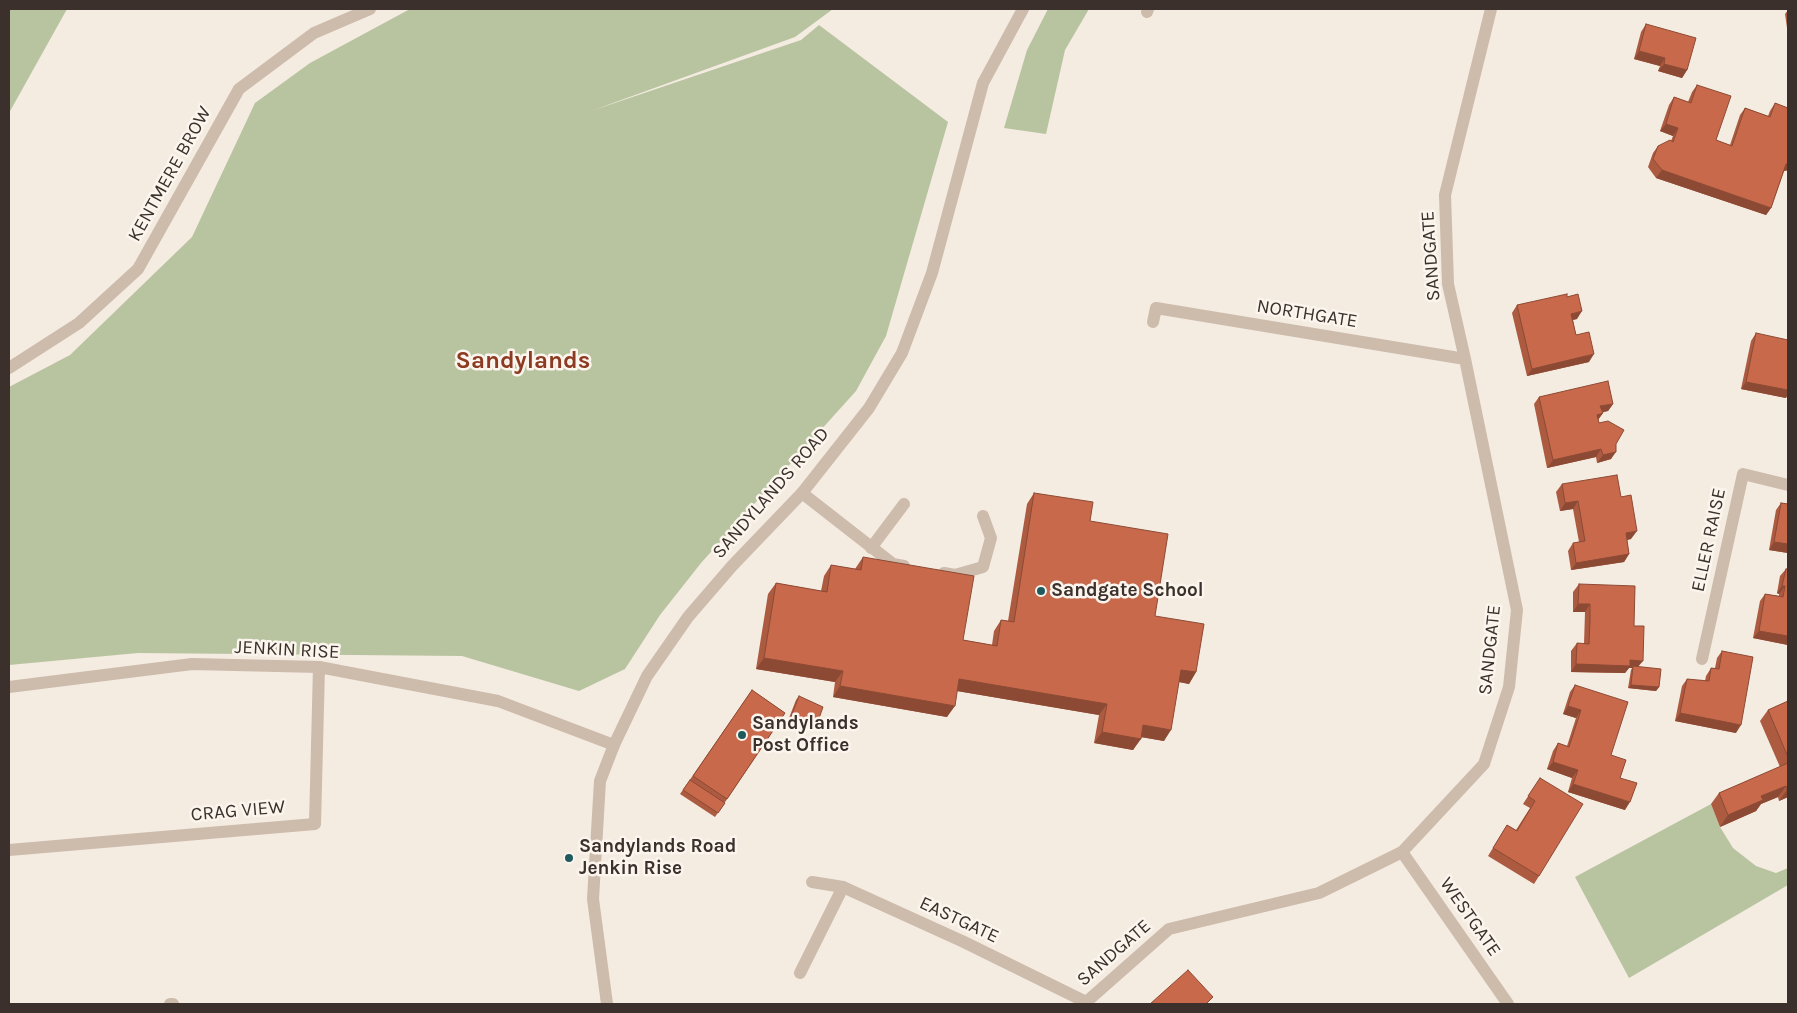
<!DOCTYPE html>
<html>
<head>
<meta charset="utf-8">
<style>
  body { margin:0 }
  #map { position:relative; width:1797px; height:1013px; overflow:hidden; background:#f4ebe1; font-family:Karla,sans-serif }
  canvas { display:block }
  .frame { position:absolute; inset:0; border:10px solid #3b302b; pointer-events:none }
</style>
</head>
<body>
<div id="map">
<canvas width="1797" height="1013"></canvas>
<div class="frame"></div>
</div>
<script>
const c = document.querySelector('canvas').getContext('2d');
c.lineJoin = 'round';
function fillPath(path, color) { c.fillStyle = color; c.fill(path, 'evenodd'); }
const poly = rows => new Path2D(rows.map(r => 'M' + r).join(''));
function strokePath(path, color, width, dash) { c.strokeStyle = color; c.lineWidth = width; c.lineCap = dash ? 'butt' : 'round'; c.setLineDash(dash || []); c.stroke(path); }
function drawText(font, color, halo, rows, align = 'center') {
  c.font = font + ' Karla,sans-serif'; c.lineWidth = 5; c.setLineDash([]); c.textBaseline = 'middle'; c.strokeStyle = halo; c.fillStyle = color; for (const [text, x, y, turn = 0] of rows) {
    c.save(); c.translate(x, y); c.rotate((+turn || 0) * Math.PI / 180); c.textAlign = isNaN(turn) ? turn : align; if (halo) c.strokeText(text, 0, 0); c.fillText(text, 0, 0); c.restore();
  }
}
const green = poly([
  [9,9,67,9,9,113],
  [410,9,833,9,795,37,591,111,801,40,819,25,948,122,886,336,856,391,701,563,660,615,625,669,579,691,462,656,138,653,9,665,9,387,70,355,192,237,255,103,310,63],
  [1048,9,1089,9,1065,50,1046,134,1004,128,1027,50],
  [1711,804,1720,827,1733,848,1756,866,1776,873,1788,868,1788,885,1629,978,1575,877]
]);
const service = poly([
  [802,493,893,564,904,566],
  [871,548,904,504],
  [944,573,955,575,983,567,991,538,983,516],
  [800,973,843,887]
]);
const minor = poly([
  [1147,12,1148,9],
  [1153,322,1156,308,1465,359],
  [9,368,79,323,138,269,239,89,314,33,370,9],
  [1702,659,1743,474,1788,485],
  [9,687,192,664,319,667,498,701,614,745],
  [9,850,315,824,319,667],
  [1402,852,1508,1004],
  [812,882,843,887,964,942,1086,1002],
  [170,1004,173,1004],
  [1084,1004,1169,929,1319,893,1402,852,1484,764,1509,687,1517,610,1465,359,1448,284,1445,195,1491,9]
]);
const tertiary = poly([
  [607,1004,593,899,600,781,614,745,647,676,688,617,732,566,802,493,869,408,902,353,932,273,983,83,1023,9]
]);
const wall = poly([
  [1788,10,1788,35,1785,14],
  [1646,24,1687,70,1682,78,1658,71,1660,66,1634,59,1641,32],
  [1697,85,1716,140,1730,145,1740,115,1745,108,1768,116,1770,111,1775,103,1788,108,1788,170,1784,171,1771,208,1766,215,1656,178,1648,167,1653,153,1658,146,1671,141,1673,136,1660,131,1669,105,1674,97,1688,102,1692,92],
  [1567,297,1577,319,1573,320,1576,335,1589,362,1527,376,1512,313,1517,305],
  [1756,333,1786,398,1741,389,1751,341],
  [1539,397,1613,404,1608,411,1602,412,1603,413,1598,420,1599,423,1616,444,1611,459,1597,463,1596,457,1547,468,1534,404],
  [1562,484,1621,497,1631,539,1627,540,1629,554,1624,562,1571,570,1568,551,1573,543,1579,542,1573,509,1560,511,1556,492],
  [1034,493,1090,521,1155,616,1196,672,1189,684,1179,682,1164,741,1141,737,1133,750,1094,743,1099,715,957,691,947,717,833,697,835,682,756,669,768,594,776,583,821,591,824,576,831,565,855,569,863,557,963,640,992,645,994,631,1001,620,1008,621,1027,504],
  [1781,503,1788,504,1788,553,1769,550,1776,510],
  [1786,569,1788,569,1788,645,1753,638,1760,601,1765,594,1779,596,1779,594,1777,593,1780,576],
  [1579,584,1634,626,1638,667,1659,687,1656,691,1628,688,1631,670,1632,668,1629,668,1625,673,1571,672,1571,651,1577,643,1584,644,1585,612,1573,612,1573,592],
  [1722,651,1736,733,1675,721,1682,686,1687,679,1705,681,1706,676,1711,668,1715,668,1717,658],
  [1575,685,1611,755,1620,778,1625,810,1568,792,1572,778,1547,769,1553,751,1558,743,1567,746,1576,718,1563,714,1570,692],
  [752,690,785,713,715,817,680,794],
  [799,696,814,728,789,718,796,700],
  [1788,701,1788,797,1779,801,1778,797,1761,804,1756,811,1720,827,1711,804,1719,793,1780,767,1760,721,1768,710],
  [1540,778,1539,876,1534,884,1488,856,1507,825,1516,830,1530,808,1523,804]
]);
const shadedWall = poly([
  [1639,51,1665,58,1660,66,1634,59],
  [1664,64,1687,70,1682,78,1658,71],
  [1666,124,1678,128,1673,136,1660,131],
  [1786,164,1788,164,1788,170,1781,172],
  [1662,170,1771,208,1766,215,1656,178],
  [1582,311,1577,319,1566,321,1571,314],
  [1594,354,1589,362,1527,376,1532,369],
  [1746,382,1788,390,1788,395,1786,398,1741,389],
  [1613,404,1608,411,1595,414,1600,406],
  [1603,413,1597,421,1597,415],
  [1601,449,1596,457,1547,468,1553,460],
  [1616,452,1611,459,1597,463,1603,455],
  [1578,501,1573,509,1560,511,1565,503],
  [1637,531,1631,539,1621,541,1626,533],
  [1774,542,1788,544,1788,553,1769,550],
  [1629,554,1624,562,1571,570,1576,563],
  [1782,586,1785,586,1779,594,1777,593],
  [1578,604,1590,604,1585,612,1573,612],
  [1759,631,1788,636,1788,645,1753,638],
  [764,658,843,671,835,682,756,669],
  [1630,660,1643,661,1637,668,1633,666,1632,668,1629,668,1625,673,1571,672,1576,664],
  [1181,670,1196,672,1189,684,1174,681],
  [959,679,1107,704,1099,715,951,690],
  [1631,685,1659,687,1656,691,1628,688],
  [840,686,955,706,947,717,833,697],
  [1568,706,1581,710,1576,718,1563,714],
  [1680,713,1741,725,1736,733,1675,721],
  [792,714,817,724,814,728,789,718],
  [1143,725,1171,730,1164,741,1135,736],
  [1102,732,1141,739,1133,750,1094,743],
  [1553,762,1578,770,1572,778,1547,769],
  [1573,784,1630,802,1625,810,1568,792],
  [1786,786,1778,797,1761,804,1756,811,1720,827,1728,815,1761,796],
  [1788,789,1788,797,1779,801,1787,790]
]);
const building = poly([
  [1646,24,1696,38,1687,70,1664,64,1665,58,1639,51,1646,24],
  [1697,85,1731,96,1716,140,1732,146,1745,108,1770,117,1775,103,1788,108,1788,164,1786,164,1771,208,1662,170,1653,159,1658,146,1670,140,1673,142,1678,128,1666,124,1674,97,1691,103,1697,85],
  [1567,294,1567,297,1578,294,1582,311,1571,314,1576,335,1589,332,1594,354,1532,369,1517,305,1567,294],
  [1756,333,1788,340,1788,390,1746,382,1756,333],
  [1608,381,1613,404,1600,406,1603,413,1597,415,1599,423,1608,421,1624,430,1616,444,1616,452,1603,455,1601,449,1553,460,1539,397,1608,381],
  [1617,475,1621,497,1631,495,1637,531,1626,533,1629,554,1576,563,1573,543,1585,541,1581,518,1578,501,1565,503,1562,484,1617,475],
  [1034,493,1093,502,1090,521,1168,534,1155,616,1204,624,1196,672,1181,670,1171,730,1143,725,1141,739,1102,732,1107,704,959,679,955,706,840,686,843,671,764,658,776,583,827,592,831,565,861,570,863,557,974,576,963,640,997,646,1001,620,1014,622,1034,493],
  [1781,503,1788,504,1788,544,1774,542,1781,503],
  [1786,569,1788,569,1788,636,1759,631,1765,594,1783,597,1785,586,1782,586,1786,569],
  [1579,584,1635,586,1634,626,1644,626,1643,661,1630,660,1630,666,1576,664,1577,643,1589,644,1590,620,1590,604,1578,604,1579,584],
  [1722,651,1753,657,1741,725,1680,713,1687,679,1709,681,1711,668,1719,669,1722,651],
  [1633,666,1661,669,1659,687,1631,685,1633,666],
  [1575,685,1628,702,1611,755,1626,760,1620,778,1637,783,1630,802,1573,784,1578,770,1553,762,1558,743,1569,747,1581,710,1568,706,1575,685],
  [752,690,785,713,727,799,693,776,752,690],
  [799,696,823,707,817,724,792,714,799,696],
  [1788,701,1788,757,1768,710,1788,701],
  [1788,763,1788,789,1787,790,1786,786,1761,796,1763,800,1728,815,1719,793,1788,763],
  [1540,778,1583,804,1539,876,1493,848,1507,825,1517,831,1535,801,1528,796,1540,778],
  [690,780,725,803,718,813,683,790,690,780],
  [1188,970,1213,997,1206,1004,1150,1004,1188,970]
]);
const markers = [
  [1041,591,5,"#1f5a5e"],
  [742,735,5,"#1f5a5e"],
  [569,858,5,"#1f5a5e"]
];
const streetNames = [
  ["KENTMERE BROW",170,174,-61],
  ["SANDGATE",1431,256,-94],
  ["NORTHGATE",1307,314,9],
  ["SANDYLANDS ROAD",771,493,-49],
  ["ELLER RAISE",1709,540,-78],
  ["JENKIN RISE",287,650,3],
  ["SANDGATE",1490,650,-84],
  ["CRAG VIEW",238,811,-5],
  ["WESTGATE",1470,917,55],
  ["EASTGATE",959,920,25],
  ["SANDGATE",1114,953,-41]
];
const poiNames = [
  ["Sandgate School",1051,591],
  ["Sandylands",752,724],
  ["Post Office",752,746],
  ["Sandylands Road",579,847],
  ["Jenkin Rise",579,869]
];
const districtNames = [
  ["Sandylands",523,361]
];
fillPath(green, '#b8c4a0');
strokePath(service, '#cdbbac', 12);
strokePath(minor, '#cdbbac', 12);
strokePath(tertiary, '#cdbbac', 12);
fillPath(wall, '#ac5a40');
fillPath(shadedWall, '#8c4a34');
fillPath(building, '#c8694b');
strokePath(building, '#8c4a34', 1);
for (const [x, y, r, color] of markers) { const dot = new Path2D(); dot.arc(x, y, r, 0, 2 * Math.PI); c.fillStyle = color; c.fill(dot); strokePath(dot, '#fbf5ee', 2); }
drawText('19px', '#3b302b', '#fbf5ee', streetNames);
drawText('bold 19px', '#3b302b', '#fbf5ee', poiNames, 'left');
drawText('bold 24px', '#8c3b22', '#fbf5ee', districtNames);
</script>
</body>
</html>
